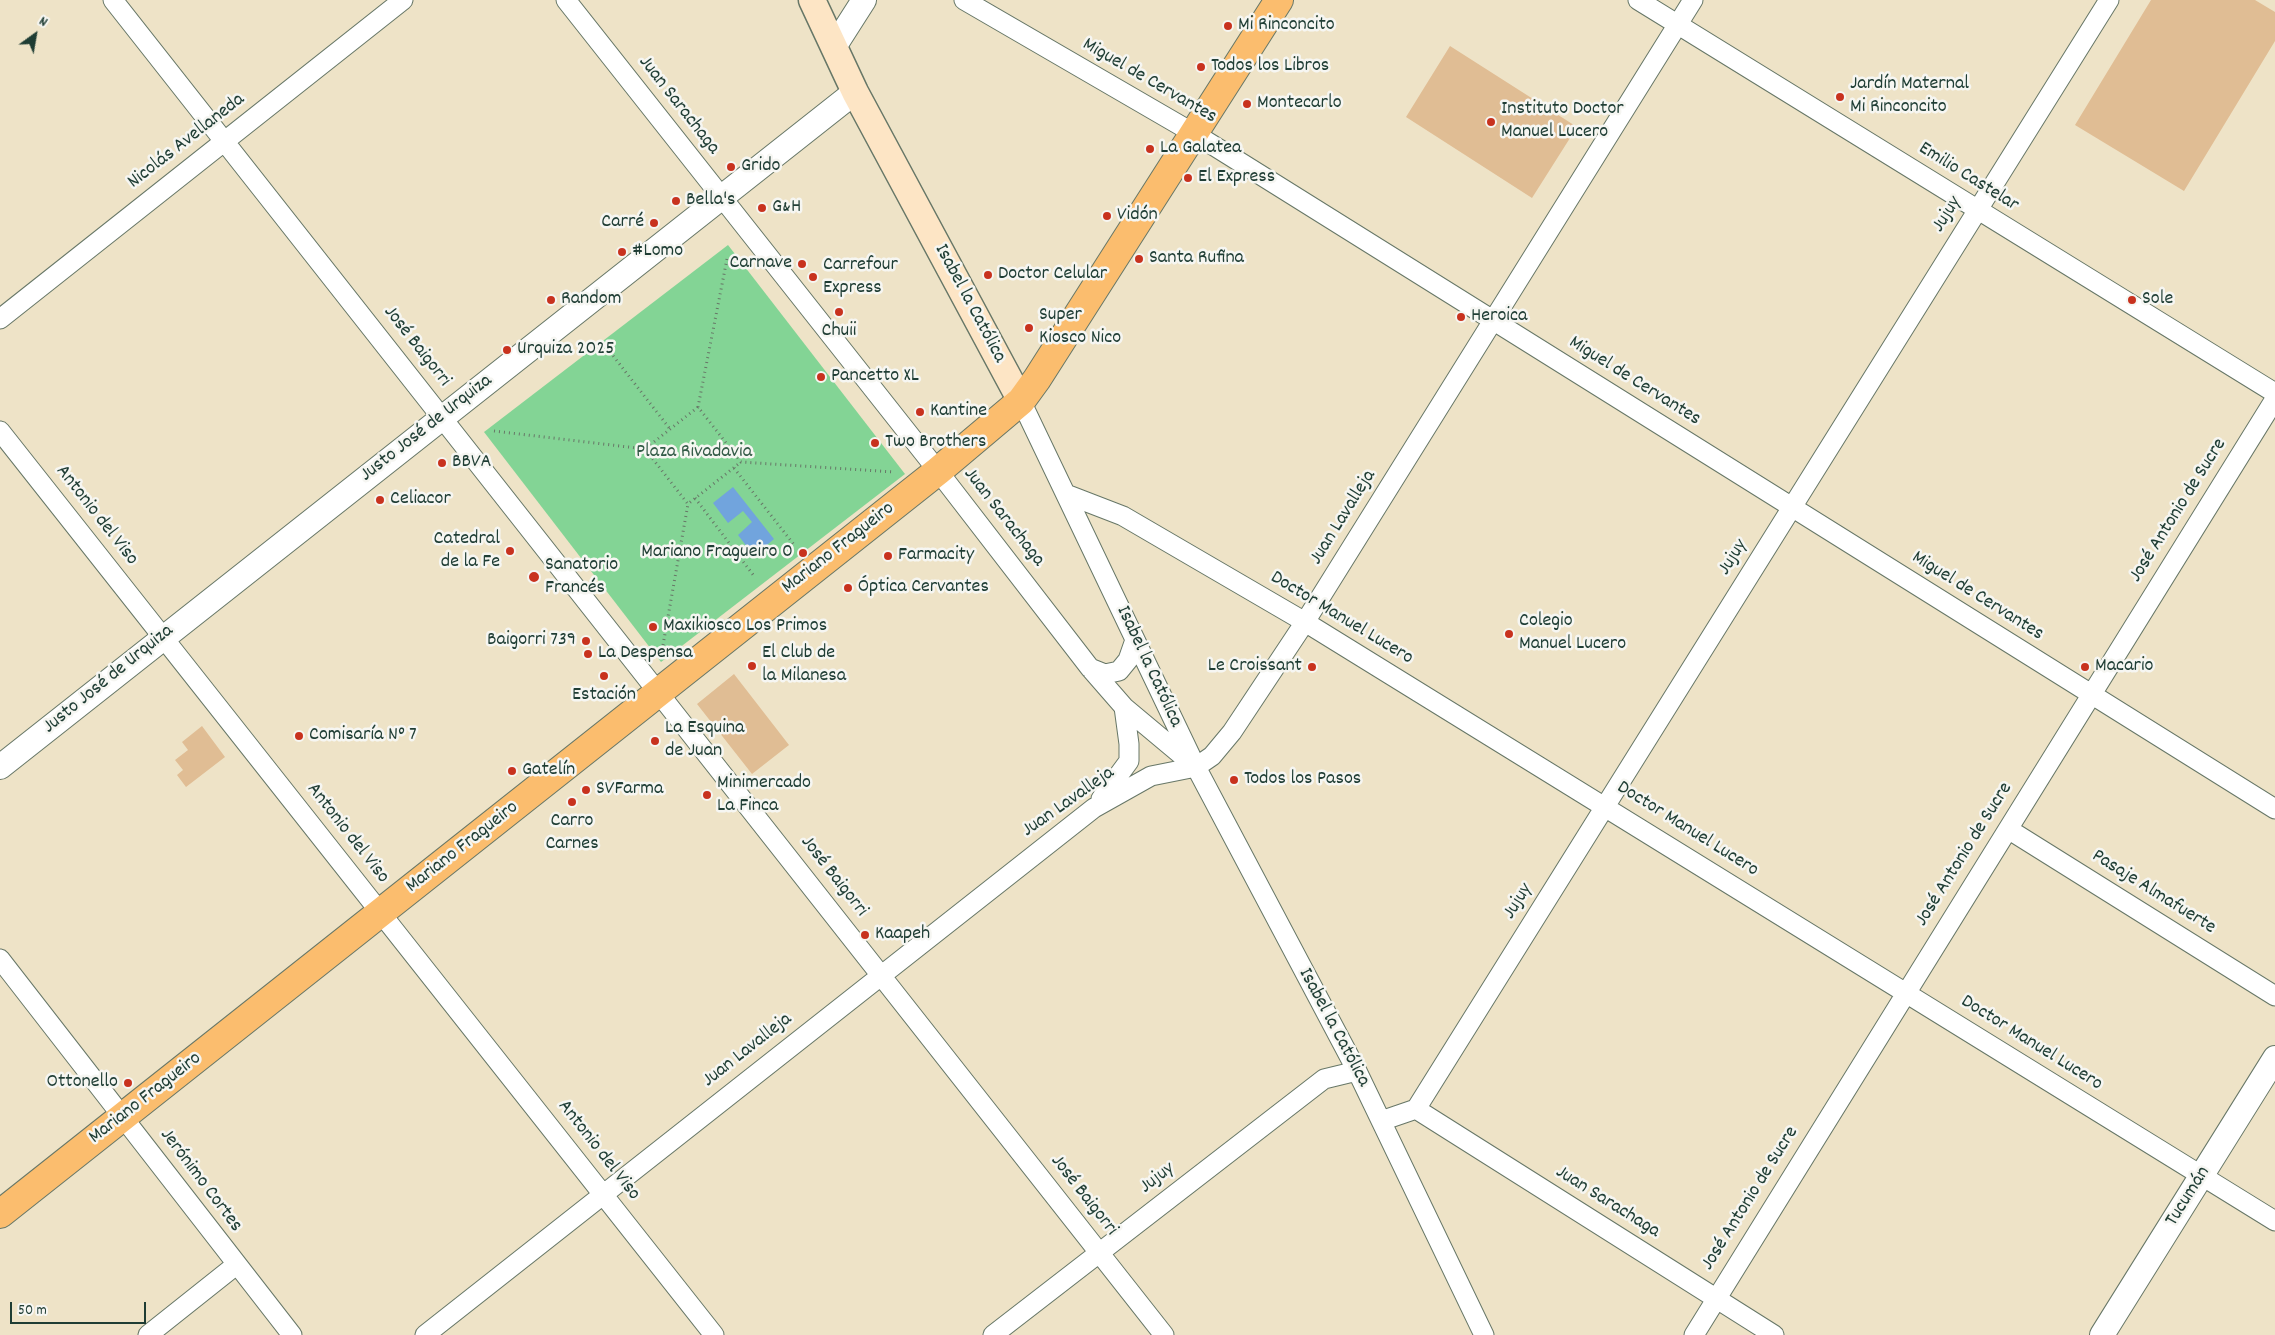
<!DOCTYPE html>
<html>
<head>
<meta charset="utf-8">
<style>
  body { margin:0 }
  #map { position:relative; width:2275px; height:1335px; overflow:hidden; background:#eee3c7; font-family:Dekko,sans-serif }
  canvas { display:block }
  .north { position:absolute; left:10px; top:10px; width:50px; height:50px; -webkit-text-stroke:4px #f6f6f2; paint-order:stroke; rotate:32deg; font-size:14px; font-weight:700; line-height:20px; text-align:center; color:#1f3d34 }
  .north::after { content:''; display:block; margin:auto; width:18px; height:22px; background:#1f3d34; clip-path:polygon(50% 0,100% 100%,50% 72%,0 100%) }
  .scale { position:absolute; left:10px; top:1302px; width:136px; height:22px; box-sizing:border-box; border:2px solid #1f3d34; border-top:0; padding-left:6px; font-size:15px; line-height:18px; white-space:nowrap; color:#1f3d34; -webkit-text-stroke:4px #f6f6f2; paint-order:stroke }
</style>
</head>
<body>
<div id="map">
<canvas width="2275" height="1335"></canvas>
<div class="north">N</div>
<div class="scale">50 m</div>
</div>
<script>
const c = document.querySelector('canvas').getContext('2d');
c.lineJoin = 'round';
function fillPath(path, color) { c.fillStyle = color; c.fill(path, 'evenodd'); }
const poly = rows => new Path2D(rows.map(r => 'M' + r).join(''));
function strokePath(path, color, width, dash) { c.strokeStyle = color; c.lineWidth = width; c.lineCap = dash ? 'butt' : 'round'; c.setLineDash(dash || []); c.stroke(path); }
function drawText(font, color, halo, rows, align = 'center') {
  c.font = font + ' Dekko,sans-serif'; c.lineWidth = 5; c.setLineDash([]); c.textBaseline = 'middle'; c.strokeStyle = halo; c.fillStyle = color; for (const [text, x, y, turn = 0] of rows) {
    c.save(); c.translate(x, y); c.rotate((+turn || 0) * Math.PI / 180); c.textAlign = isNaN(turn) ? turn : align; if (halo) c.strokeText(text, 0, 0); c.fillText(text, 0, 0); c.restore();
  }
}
const green = poly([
  [728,245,905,474,661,662,484,432]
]);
const water = poly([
  [733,487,774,539,754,556,738,535,752,522,743,511,728,523,713,503]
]);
const building = poly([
  [2151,0,2255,0,2275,12,2275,41,2184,191,2075,125],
  [1450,46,1577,127,1532,198,1406,117],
  [734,674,789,745,752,774,697,704],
  [202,726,225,757,186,787,177,775,183,770,175,760,188,750,182,742]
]);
const path = poly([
  [727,259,698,407,741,462,894,472],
  [607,348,670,429],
  [698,407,645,449,688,504,741,462],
  [494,431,645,449],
  [734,468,795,546],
  [695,498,754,576],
  [663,645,688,504]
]);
const minor = poly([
  [113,0,1164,1335],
  [566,0,938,471,1090,668,1124,707,1191,763],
  [964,0,1195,134,2275,809],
  [1638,0,2275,393],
  [0,319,403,0],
  [1021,401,1196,767,1357,1071,1484,1335],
  [0,431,714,1335],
  [1066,494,1123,516,1305,622,2275,1221],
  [1090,668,1105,674,1119,671,1128,660,1135,640],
  [1101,799,1129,761,1129,744,1124,707],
  [2008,829,2275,996],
  [0,959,292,1335],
  [1416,1109,1774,1335],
  [1381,1121,1416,1109,2109,0],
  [148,1335,236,1265],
  [425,1335,1094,808,1151,776,1196,767,1212,756,1232,732,1305,622,1693,0],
  [993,1335,1324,1079,1357,1071],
  [1694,1335,2275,399]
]);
const tertiary = poly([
  [834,47,864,0],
  [0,767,855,92],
  [2102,1335,2275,1058]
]);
const secondary = poly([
  [812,0,855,92,1021,401]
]);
const primary = poly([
  [0,1214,938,471,1021,401,1037,379,1279,0]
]);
const markers = [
  [1228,26,5,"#c8321e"],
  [1201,67,5,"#c8321e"],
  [1840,97,5,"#c8321e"],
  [1247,104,5,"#c8321e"],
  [1491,122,5,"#c8321e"],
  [1150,149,5,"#c8321e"],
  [731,167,5,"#c8321e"],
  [1188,178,5,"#c8321e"],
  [676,201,5,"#c8321e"],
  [762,208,5,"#c8321e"],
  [1107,216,5,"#c8321e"],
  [654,223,5,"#c8321e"],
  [622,252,5,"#c8321e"],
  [1139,259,5,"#c8321e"],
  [802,264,5,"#c8321e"],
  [988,275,5,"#c8321e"],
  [813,277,5,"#c8321e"],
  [551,300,5,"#c8321e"],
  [2132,300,5,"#c8321e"],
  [839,312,5,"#c8321e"],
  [1461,317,5,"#c8321e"],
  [1029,328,5,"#c8321e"],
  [507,350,5,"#c8321e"],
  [821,377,5,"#c8321e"],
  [920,412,5,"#c8321e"],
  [875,443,5,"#c8321e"],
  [442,463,5,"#c8321e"],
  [380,500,5,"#c8321e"],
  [510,551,5,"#c8321e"],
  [803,553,5,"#c8321e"],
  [888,556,5,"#c8321e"],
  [534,577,6,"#c8321e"],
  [848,588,5,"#c8321e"],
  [653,627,5,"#c8321e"],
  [1509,634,5,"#c8321e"],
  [586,641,5,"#c8321e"],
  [588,654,5,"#c8321e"],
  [752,666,5,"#c8321e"],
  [1312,667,5,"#c8321e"],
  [2085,667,5,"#c8321e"],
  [604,676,5,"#c8321e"],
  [299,736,5,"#c8321e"],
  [655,741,5,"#c8321e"],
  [512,771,5,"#c8321e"],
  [1234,780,5,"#c8321e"],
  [586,790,5,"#c8321e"],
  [707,795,5,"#c8321e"],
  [572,802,5,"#c8321e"],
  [865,935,5,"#c8321e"],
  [128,1083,5,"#c8321e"]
];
const poiNames = [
  ["Mi Rinconcito",1238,26],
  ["Todos los Libros",1211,67],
  ["Jardín Maternal",1850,85],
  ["Mi Rinconcito",1850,108],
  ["Montecarlo",1257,104],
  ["Instituto Doctor",1501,110],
  ["Manuel Lucero",1501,133],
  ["La Galatea",1160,149],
  ["Grido",741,167],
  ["El Express",1198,178],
  ["Bella's",686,201],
  ["G&H",772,208],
  ["Vidón",1117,216],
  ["Carré",644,223,"right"],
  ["#Lomo",632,252],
  ["Santa Rufina",1149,259],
  ["Carnave",792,264,"right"],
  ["Carrefour",823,266],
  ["Express",823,289],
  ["Doctor Celular",998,275],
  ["Random",561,300],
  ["Sole",2142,300],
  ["Super",1039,316],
  ["Kiosco Nico",1039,339],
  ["Heroica",1471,317],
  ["Chuii",839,332,"center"],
  ["Urquiza 2025",517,350],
  ["Pancetto XL",831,377],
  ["Kantine",930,412],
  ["Two Brothers",885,443],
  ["BBVA",452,463],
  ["Celiacor",390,500],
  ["Catedral",500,540,"right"],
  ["de la Fe",500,563,"right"],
  ["Mariano Fragueiro 0",793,553,"right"],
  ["Farmacity",898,556],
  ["Sanatorio",545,566],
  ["Francés",545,589],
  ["Óptica Cervantes",858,588],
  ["Colegio",1519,622],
  ["Manuel Lucero",1519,645],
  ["Maxikiosco Los Primos",663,627],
  ["Baigorri 739",576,641,"right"],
  ["La Despensa",598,654],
  ["El Club de",762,654],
  ["la Milanesa",762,677],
  ["Le Croissant",1302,667,"right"],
  ["Macario",2095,667],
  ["Estación",604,696,"center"],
  ["La Esquina",665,729],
  ["de Juan",665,752],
  ["Comisaría N° 7",309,736],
  ["Gatelín",522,771],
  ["Todos los Pasos",1244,780],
  ["Minimercado",717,784],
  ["La Finca",717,807],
  ["SVFarma",596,790],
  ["Carro",572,822,"center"],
  ["Carnes",572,845,"center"],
  ["Kaapeh",875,935],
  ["Ottonello",118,1083,"right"]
];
const streetNames = [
  ["Miguel de Cervantes",1149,82,30],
  ["Juan Sarachaga",678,106,52],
  ["Nicolás Avellaneda",187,142,-38],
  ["Emilio Castelar",1968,178,32],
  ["Jujuy",1948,215,-58],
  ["Isabel la Católica",969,304,62],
  ["José Baigorri",416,347,52],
  ["Miguel de Cervantes",1634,382,32],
  ["Justo José de Urquiza",427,429,-38],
  ["José Antonio de Sucre",2179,511,-58],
  ["Antonio del Viso",96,516,52],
  ["Juan Sarachaga",1003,518,52],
  ["Juan Lavalleja",1344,518,-58],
  ["Mariano Fragueiro",839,549,-38],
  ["Jujuy",1734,558,-58],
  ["Miguel de Cervantes",1977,597,32],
  ["Doctor Manuel Lucero",1341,619,31],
  ["Isabel la Católica",1148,667,65],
  ["Justo José de Urquiza",109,680,-39],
  ["Juan Lavalleja",1069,803,-35],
  ["Doctor Manuel Lucero",1687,830,32],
  ["Antonio del Viso",347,834,52],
  ["Mariano Fragueiro",463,848,-38],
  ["José Antonio de Sucre",1965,855,-58],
  ["José Baigorri",833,877,52],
  ["Pasaje Almafuerte",2153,893,32],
  ["Jujuy",1519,902,-58],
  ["Isabel la Católica",1333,1028,62],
  ["Doctor Manuel Lucero",2031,1044,32],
  ["Juan Lavalleja",748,1051,-38],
  ["Mariano Fragueiro",146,1099,-38],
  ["Antonio del Viso",598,1151,52],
  ["Jujuy",1158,1179,-38],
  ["Jerónimo Cortes",200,1181,53],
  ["José Baigorri",1083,1196,52],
  ["Tucumán",2189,1197,-58],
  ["José Antonio de Sucre",1751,1199,-58],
  ["Juan Sarachaga",1607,1203,32]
];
const parkNames = [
  ["Plaza Rivadavia",694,453]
];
fillPath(green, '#83d495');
fillPath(water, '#71a4dd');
fillPath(building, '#e0bd94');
strokePath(minor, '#677767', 21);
strokePath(tertiary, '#677767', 26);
strokePath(secondary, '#677767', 29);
strokePath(primary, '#677767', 30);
strokePath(path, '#677767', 3, [1, 4]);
strokePath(minor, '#fff', 19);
strokePath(tertiary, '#fff', 24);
strokePath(secondary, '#fde5c5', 26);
strokePath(primary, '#fbbd6e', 28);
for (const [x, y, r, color] of markers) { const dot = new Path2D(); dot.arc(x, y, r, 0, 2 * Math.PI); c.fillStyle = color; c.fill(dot); strokePath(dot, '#f6f6f2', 2); }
drawText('20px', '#1f3d34', '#f6f6f2', poiNames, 'left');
drawText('20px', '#1f3d34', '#f6f6f2', streetNames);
drawText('20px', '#335b47', '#f6f6f2', parkNames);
</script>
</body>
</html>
